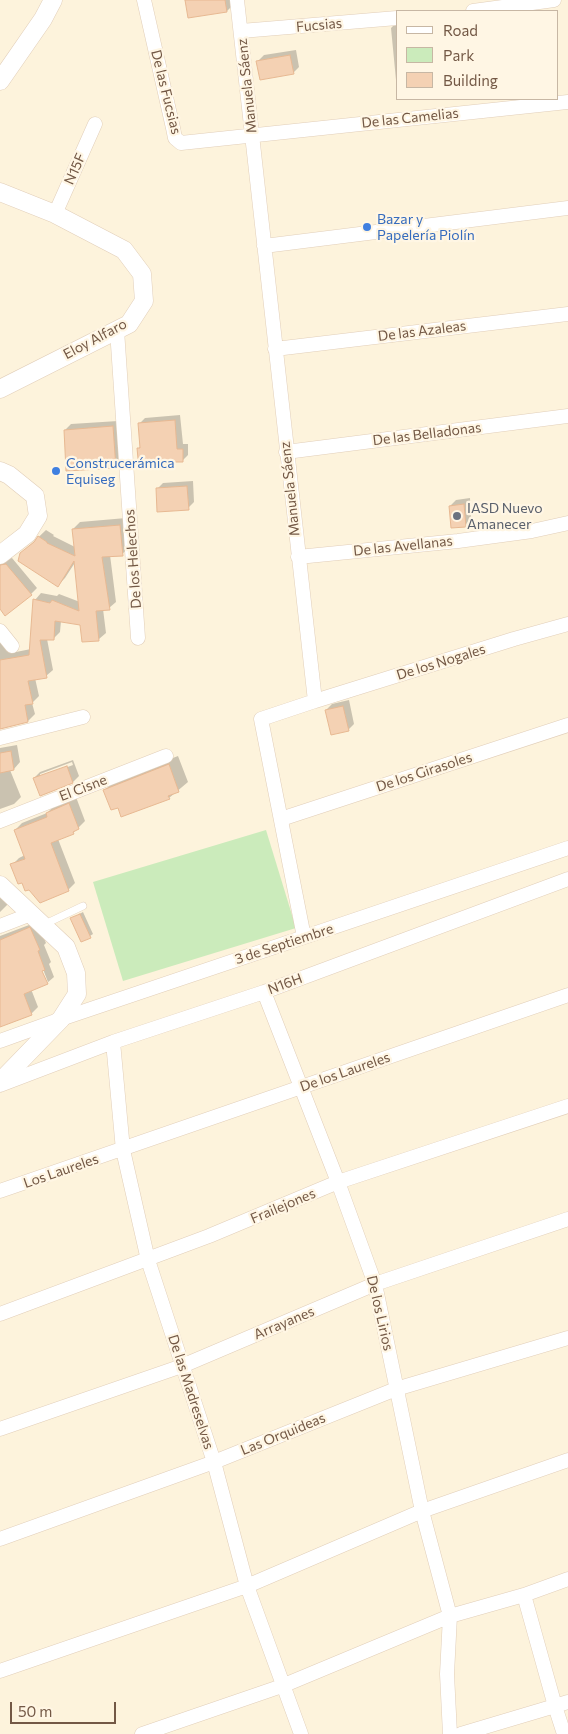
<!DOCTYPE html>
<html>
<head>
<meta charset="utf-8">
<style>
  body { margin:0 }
  #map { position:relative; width:568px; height:1734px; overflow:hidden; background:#fdf3dc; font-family:Commissioner,sans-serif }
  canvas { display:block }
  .legend { position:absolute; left:396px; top:10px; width:162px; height:90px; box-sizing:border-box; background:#fff6e4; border:1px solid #c7b7a4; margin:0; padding:6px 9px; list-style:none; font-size:15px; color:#735845 }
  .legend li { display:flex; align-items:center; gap:10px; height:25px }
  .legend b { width:25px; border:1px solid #c7b7a4 }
  .scale { position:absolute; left:10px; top:1702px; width:106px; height:22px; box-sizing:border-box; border:2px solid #735845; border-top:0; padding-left:6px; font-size:15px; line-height:18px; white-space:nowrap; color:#735845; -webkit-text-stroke:4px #fff6e4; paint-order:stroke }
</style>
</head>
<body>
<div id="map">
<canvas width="568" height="1734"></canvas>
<ul class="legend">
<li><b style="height:6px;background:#fff"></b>Road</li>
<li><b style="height:14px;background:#cbebbb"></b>Park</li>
<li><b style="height:14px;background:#f4d1b3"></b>Building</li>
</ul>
<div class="scale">50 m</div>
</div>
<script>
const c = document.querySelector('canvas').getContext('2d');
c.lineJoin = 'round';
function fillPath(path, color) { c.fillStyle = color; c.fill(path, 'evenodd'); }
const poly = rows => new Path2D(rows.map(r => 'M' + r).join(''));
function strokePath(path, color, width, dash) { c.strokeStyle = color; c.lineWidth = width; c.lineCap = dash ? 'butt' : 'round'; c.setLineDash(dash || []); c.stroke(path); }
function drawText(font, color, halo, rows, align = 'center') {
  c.font = font + ' Commissioner,sans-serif'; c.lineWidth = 4.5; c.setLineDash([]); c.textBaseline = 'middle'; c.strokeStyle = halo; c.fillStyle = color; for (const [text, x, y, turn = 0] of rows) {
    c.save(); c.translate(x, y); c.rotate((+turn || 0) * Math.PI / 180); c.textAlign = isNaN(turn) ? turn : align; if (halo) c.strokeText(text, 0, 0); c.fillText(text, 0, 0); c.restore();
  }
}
const green = poly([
  [266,830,296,928,123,981,93,882]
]);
const shadow = poly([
  [186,0,232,0,233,5,227,11],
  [397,22,397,80,396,80,391,28],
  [296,50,299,67,293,73,258,61,264,55],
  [180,415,183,444,188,444,188,455,183,460,166,461,162,466,139,448,141,445,139,424,145,418],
  [118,421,121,461,115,467,65,430,71,424],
  [193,481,194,502,188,508,157,489,163,483],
  [470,498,471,519,465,525,450,506,456,500],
  [126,518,129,548,122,554,110,555,116,602,109,608,103,609,106,633,99,639,81,624,61,621,60,632,53,639,47,639,53,670,46,676,35,678,39,696,32,703,35,714,28,721,0,727,0,641,11,653,31,649,35,600,41,593,57,596,59,594,80,602,76,561,65,578,58,585,22,553,46,530,54,535,53,536,75,547,73,529,80,522],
  [12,558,37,588,31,594,0,607,0,562,4,559],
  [349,700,354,724,348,730,326,710,332,704],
  [17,745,20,762,14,769,10,770,21,797,14,804,0,809,0,748],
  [178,756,188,782,169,798,119,806,105,790,114,781],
  [73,760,79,776,73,782,34,778,40,772],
  [72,762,73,765,40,777,40,774],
  [76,797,85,821,73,833,58,839,75,883,68,890,12,865,19,858,25,855,15,830,22,823,47,813,54,806],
  [0,890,12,900,0,912],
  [83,912,93,934,82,941,72,918],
  [37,922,46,943,44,945,51,962,49,964,54,977,47,983,31,989,38,1007,31,1014,0,1026,0,936],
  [41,964,48,982,45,982,39,965]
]);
const building = poly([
  [185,0,225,0,227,12,188,18,185,0],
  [290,55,294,74,260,80,256,61,290,55],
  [175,420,177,449,183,449,183,462,162,462,162,467,139,469,137,448,140,448,138,423,175,420],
  [113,426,116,468,66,471,64,430,113,426],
  [187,486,189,510,157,512,156,488,187,486],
  [464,504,466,527,451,528,449,506,464,504],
  [120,525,123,556,102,557,110,610,96,611,99,641,82,642,80,625,55,621,54,640,40,640,47,678,28,681,33,704,25,705,28,722,0,729,0,660,29,655,33,599,50,603,52,600,79,611,74,561,58,587,18,561,20,553,34,542,38,536,47,542,47,543,75,556,72,529,120,525],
  [6,564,32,595,5,616,0,609,0,565,6,564],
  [343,706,349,731,331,735,325,710,343,706],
  [11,751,14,770,0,773,0,753,11,751],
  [169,764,179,792,168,796,170,799,121,817,118,808,111,810,103,790,169,764],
  [67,766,73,783,40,796,33,778,67,766],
  [69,803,79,829,73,832,74,834,51,843,69,891,40,903,29,890,25,891,22,883,18,884,10,864,25,859,14,830,47,817,46,813,69,803],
  [80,914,91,938,81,942,70,918,80,914],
  [30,927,40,950,38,951,45,970,42,971,48,984,24,994,32,1015,0,1027,0,940,30,927]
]);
const service = poly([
  [45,924,83,906]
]);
const minor = poly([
  [144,0,173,128,175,138,181,143,568,102],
  [237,0,315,701,261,719,304,937],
  [473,11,554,0],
  [241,31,397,18],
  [55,214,95,124],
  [264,246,568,208],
  [117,330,138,638],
  [275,349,568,314],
  [286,452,568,416],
  [298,557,458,541,532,531,568,523],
  [0,631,12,646],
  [315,701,514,639,568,624],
  [0,738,83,717],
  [281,819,568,725],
  [0,821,166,756],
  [0,926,31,914],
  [264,992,338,1182,375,1284,422,1511,450,1616,447,1674,450,1734],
  [0,1041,61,1019,568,848],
  [113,1042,123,1150,148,1260,214,1462,247,1586,301,1734],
  [0,1085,113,1042,264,992,568,879],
  [0,1191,568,995],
  [0,1314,209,1236,338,1182,568,1106],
  [0,1429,182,1366,375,1284,568,1219],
  [0,1539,214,1462,396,1389,568,1338],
  [0,1671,247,1586,422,1511,568,1460],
  [142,1734,282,1686,450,1616,524,1595,568,1579],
  [461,1734,555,1706,524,1595],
  [564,1734,555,1706,568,1702]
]);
const tertiary = poly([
  [0,81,43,19,53,0],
  [0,192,55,214,124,250,142,274,144,301,129,324,0,389],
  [0,471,9,475,35,496,38,516,27,534,0,555],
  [0,885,66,947,76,973,77,994,61,1019,0,1082]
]);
const markers = [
  [367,227,5,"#3f7fe0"],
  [56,471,5,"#3f7fe0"],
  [457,516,5,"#6b7280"]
];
const streetNames = [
  ["Fucsias",319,25,-5],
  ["Manuela Sáenz",247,86,-96],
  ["De las Fucsias",166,92,76],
  ["De las Camelias",410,118,-6],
  ["N15F",75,169,-66],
  ["De las Azaleas",422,331,-7],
  ["Eloy Alfaro",95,339,-28],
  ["De las Belladonas",427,434,-7],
  ["Manuela Sáenz",290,489,-96],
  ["De las Avellanas",403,546,-6],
  ["De los Helechos",133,559,-94],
  ["De los Nogales",441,662,-17],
  ["De los Girasoles",424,772,-18],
  ["El Cisne",83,788,-21],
  ["3 de Septiembre",284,944,-18],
  ["N16H",285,984,-20],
  ["De los Laureles",345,1072,-19],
  ["Los Laureles",61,1171,-19],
  ["Frailejones",283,1206,-23],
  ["De los Lirios",380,1313,77],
  ["Arrayanes",284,1323,-23],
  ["De las Madreselvas",191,1392,72],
  ["Las Orquideas",283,1434,-22]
];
const shopNames = [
  ["Bazar y",377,219],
  ["Papelería Piolín",377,235],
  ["Construcerámica",66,463],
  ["Equiseg",66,479]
];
const worshipNames = [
  ["IASD Nuevo",467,508],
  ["Amanecer",467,524]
];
fillPath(green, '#cbebbb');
fillPath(shadow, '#0003');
fillPath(building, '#f4d1b3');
strokePath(building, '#e7b892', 1);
strokePath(service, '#e1ceb9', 8);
strokePath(minor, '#e1ceb9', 15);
strokePath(tertiary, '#e1ceb9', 19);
strokePath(service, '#fff', 7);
strokePath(minor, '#fff', 14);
strokePath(tertiary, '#fff', 18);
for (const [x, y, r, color] of markers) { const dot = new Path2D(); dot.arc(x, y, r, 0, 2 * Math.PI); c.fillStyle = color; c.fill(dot); strokePath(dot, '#fff6e4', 2); }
drawText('14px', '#735845', '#fff6e4', streetNames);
drawText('14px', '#366cbe', '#fff6e4', shopNames, 'left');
drawText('14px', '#5b616d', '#fff6e4', worshipNames, 'left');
</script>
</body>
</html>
